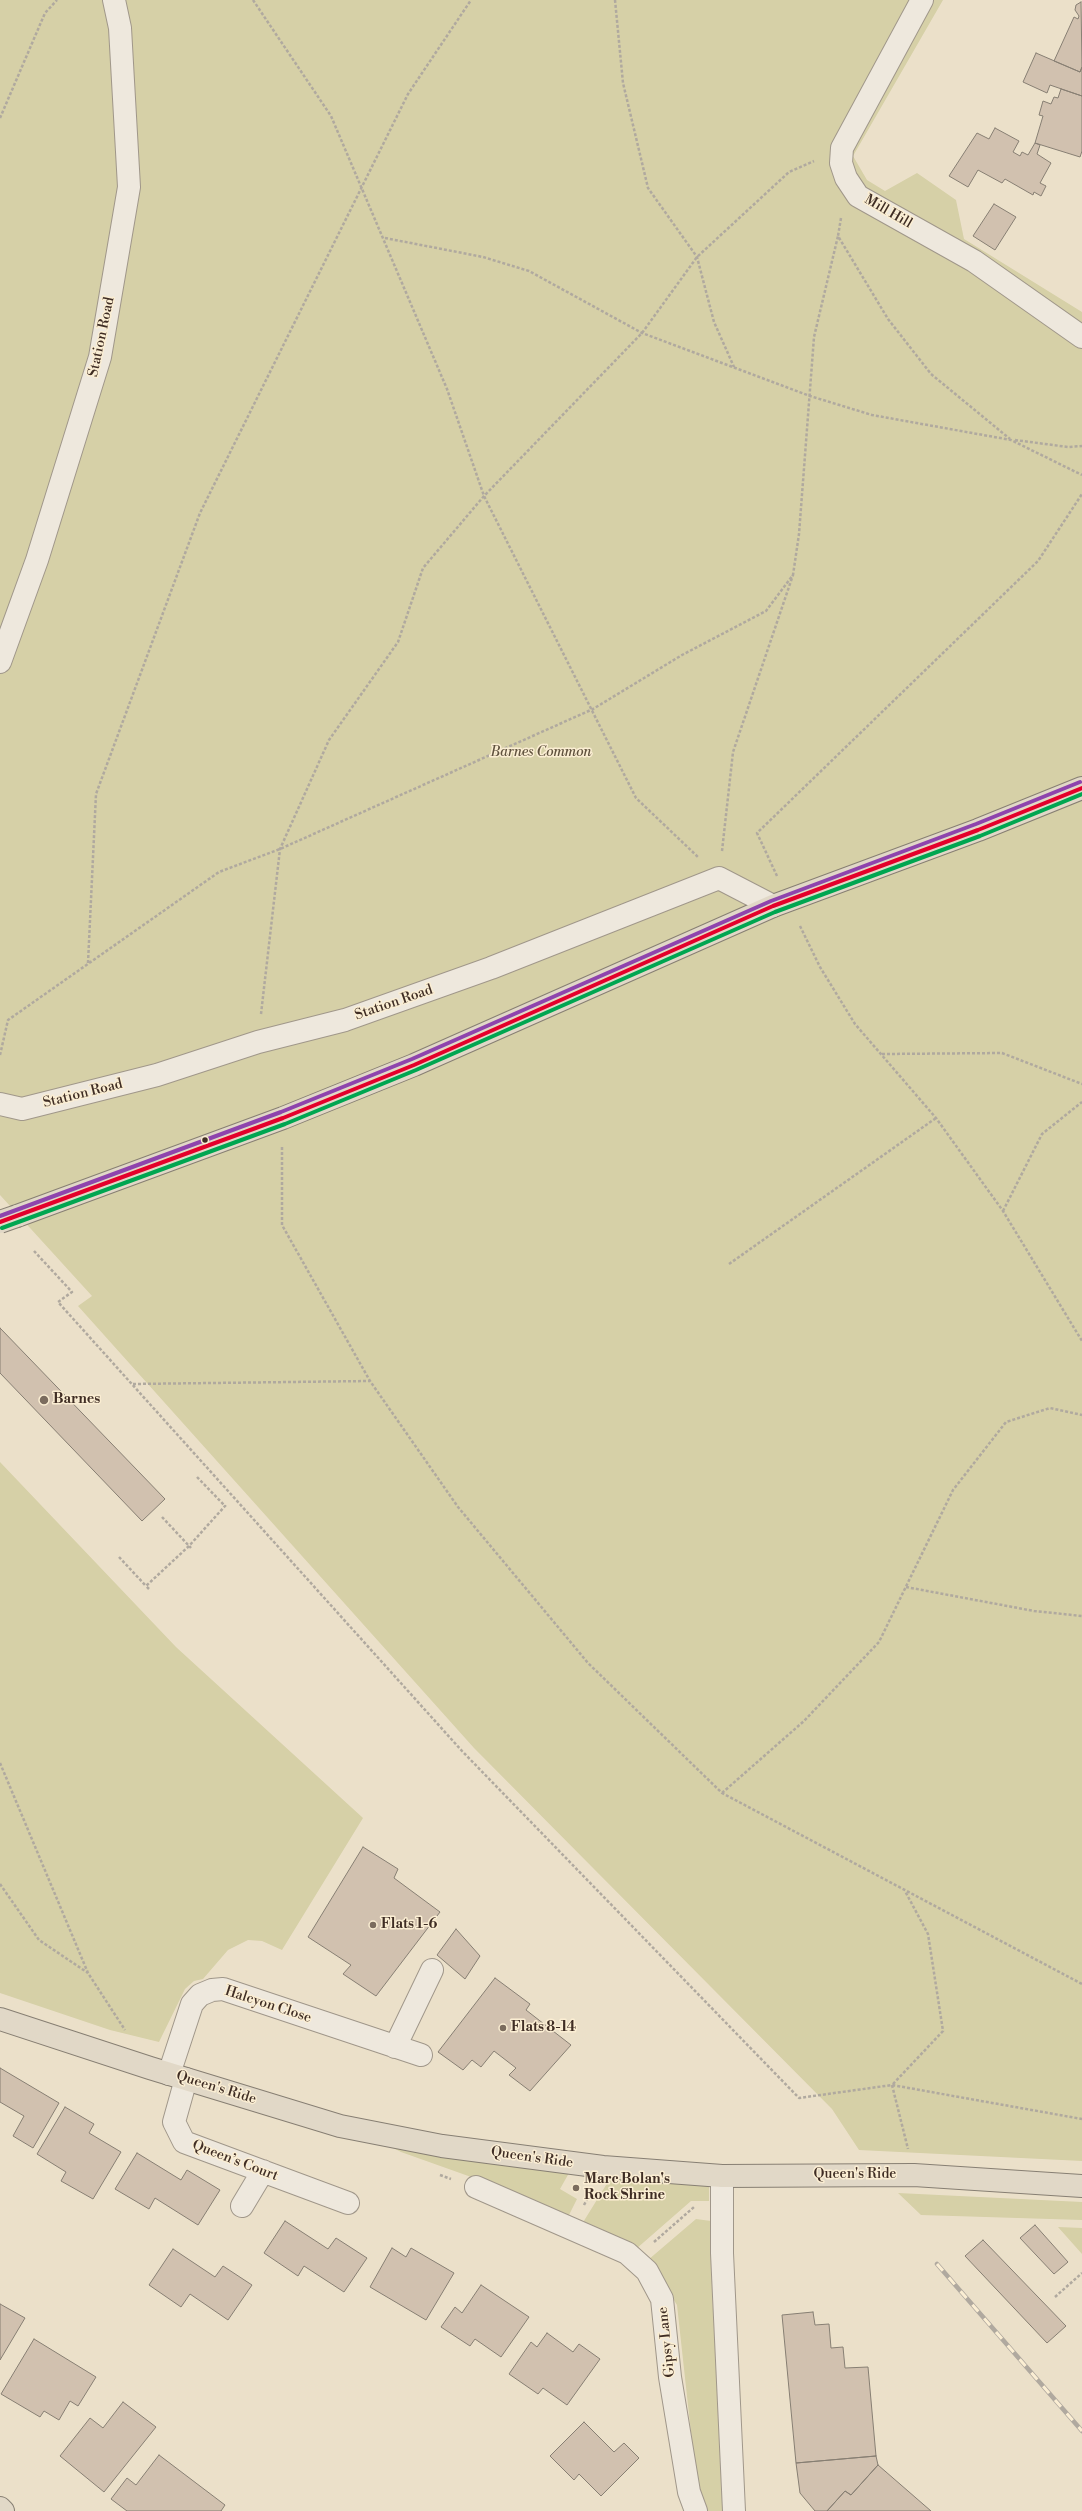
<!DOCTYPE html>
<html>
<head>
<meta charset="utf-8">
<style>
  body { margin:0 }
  canvas { display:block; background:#ebe0c9 }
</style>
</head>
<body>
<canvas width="1082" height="2511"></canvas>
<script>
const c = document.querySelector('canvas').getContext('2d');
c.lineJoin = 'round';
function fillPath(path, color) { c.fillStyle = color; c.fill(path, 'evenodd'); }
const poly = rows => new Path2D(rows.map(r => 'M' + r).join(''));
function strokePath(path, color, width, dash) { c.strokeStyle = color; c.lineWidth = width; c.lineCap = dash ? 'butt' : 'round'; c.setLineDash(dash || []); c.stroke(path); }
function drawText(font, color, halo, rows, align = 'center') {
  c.font = font + ' "Libre Bodoni",serif'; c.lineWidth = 3; c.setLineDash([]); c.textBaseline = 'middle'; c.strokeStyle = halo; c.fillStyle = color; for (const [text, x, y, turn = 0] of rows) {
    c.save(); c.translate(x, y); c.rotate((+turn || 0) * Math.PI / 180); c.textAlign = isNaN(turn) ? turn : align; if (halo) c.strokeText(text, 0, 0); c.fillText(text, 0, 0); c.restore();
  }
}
const green = poly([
  [0,0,943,0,853,156,867,180,885,191,917,173,956,200,964,239,1082,312,1082,2161,859,2150,832,2109,474,1748,78,1306,92,1296,0,1195],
  [0,1462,176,1647,363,1818,282,1950,262,1941,248,1940,228,1950,203,1979,194,1981,185,1989,159,2042,110,2030,0,1993],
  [378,2140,569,2173,560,2189,577,2199,567,2219,488,2183,401,2152],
  [611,2177,709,2184,709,2201,691,2201,636,2249,582,2224],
  [898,2193,1082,2202,1082,2220,921,2215],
  [696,2219,711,2221,712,2293,725,2511,707,2511,696,2478,677,2305,648,2260],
  [1058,2227,1082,2228,1082,2254]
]);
const building = poly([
  [1081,2,1082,67,1080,72,1054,61,1074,17,1078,19,1079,16,1075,10,1076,5,1081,2],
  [1036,53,1080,72,1082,67,1082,96,1050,85,1047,93,1023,82,1036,53],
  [1061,89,1082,96,1082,151,1080,157,1035,143,1043,116,1039,115,1043,101,1051,104,1054,97,1058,98,1061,89],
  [995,128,1019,141,1013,152,1020,156,1022,152,1028,155,1035,143,1040,145,1037,154,1051,163,1040,183,1046,186,1041,196,1034,192,1033,195,1005,179,1002,183,978,170,968,187,949,176,977,133,989,139,995,128],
  [994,204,1016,217,995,250,973,236,994,204],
  [0,1328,165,1499,142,1521,0,1373,0,1328],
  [363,1847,398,1869,394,1878,440,1912,376,1996,343,1974,351,1965,308,1937,363,1847],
  [456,1929,480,1956,465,1979,437,1955,456,1929],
  [495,1978,530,2004,526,2010,571,2045,530,2091,509,2075,516,2068,494,2051,481,2067,472,2060,463,2070,438,2052,495,1978],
  [0,2068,59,2103,33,2148,13,2136,24,2116,0,2102,0,2068],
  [65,2107,94,2124,89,2133,121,2152,93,2199,61,2181,66,2172,37,2154,65,2107],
  [137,2153,181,2180,187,2170,220,2190,198,2225,155,2198,149,2209,115,2189,137,2153],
  [285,2221,328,2249,336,2238,367,2258,344,2292,304,2266,298,2276,264,2253,285,2221],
  [1035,2225,1068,2262,1054,2274,1020,2238,1035,2225],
  [983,2240,1066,2326,1047,2343,965,2256,983,2240],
  [392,2248,406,2257,411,2248,454,2273,426,2320,370,2287,392,2248],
  [173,2249,215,2277,223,2266,252,2285,228,2320,190,2294,181,2307,149,2285,173,2249],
  [481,2285,529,2317,501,2357,475,2339,470,2346,441,2327,455,2307,462,2313,481,2285],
  [0,2304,25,2318,0,2360,0,2304],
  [813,2312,815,2325,829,2324,831,2348,843,2347,845,2368,868,2367,876,2456,796,2463,782,2315,813,2312],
  [547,2333,573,2352,579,2344,600,2359,567,2405,543,2388,538,2394,509,2374,531,2342,537,2347,547,2333],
  [34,2339,96,2377,78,2406,70,2401,59,2420,44,2411,40,2417,1,2394,34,2339],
  [123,2402,156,2427,104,2492,60,2456,90,2418,103,2428,123,2402],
  [584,2422,614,2452,624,2443,639,2458,601,2496,579,2474,574,2480,550,2456,584,2422],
  [159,2455,225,2505,221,2511,127,2511,111,2499,127,2478,136,2485,159,2455],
  [876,2456,878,2465,851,2495,845,2491,827,2511,815,2511,800,2493,796,2463,876,2456],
  [878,2465,931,2511,827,2511,845,2491,851,2495,878,2465]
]);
const path = poly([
  [253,0,331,116,447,389,484,496,636,798,698,857],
  [615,0,623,83,648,188,697,257,714,322,734,367],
  [0,118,45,13,57,0],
  [841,218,838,236,888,319,931,374,1010,439],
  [385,238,483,257,529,271,642,333,810,396,872,415,1011,440,1082,475],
  [1015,440,1068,447,1082,446],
  [722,851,733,752,793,575],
  [777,876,757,833,1038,561,1082,494],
  [800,926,820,967,855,1024,936,1118,1003,1211,1082,1341],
  [88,963,96,794,200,513,408,94,471,0],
  [261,1014,280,849,329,740,398,642,423,568,484,496,642,333,697,257,789,172,814,161],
  [882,1054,1002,1053,1082,1084],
  [0,1055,8,1020,219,872,280,849,593,709,682,655,766,611,793,575,799,534,814,337,838,236],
  [282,1147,282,1225,370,1381,458,1507,588,1663,722,1793,1082,1984],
  [1003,1211,1042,1134,1082,1102],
  [34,1251,72,1292,58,1302,462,1751,799,2098,892,2085,1082,2119],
  [729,1264,936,1118],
  [133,1384,370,1381],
  [197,1477,225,1506],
  [162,1517,191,1548],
  [119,1557,146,1586],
  [906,1587,1034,1611,1082,1616],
  [149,1589,146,1586,189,1546,225,1506,226,1507],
  [0,1763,88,1973,125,2030],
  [722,1793,804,1721,879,1642,953,1490,1006,1422,1050,1408,1082,1415],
  [0,1884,39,1940,88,1973],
  [893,2084,943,2031,928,1934,905,1891],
  [892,2085,908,2149],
  [440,2175,451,2179],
  [584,2205,591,2192],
  [654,2242,694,2207],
  [1055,2297,1082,2273]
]);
const minor = poly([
  [922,0,842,148,841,163,846,178,858,196,974,261,1082,337],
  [0,662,37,560,100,357,129,187,120,28,114,0],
  [0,1104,22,1109,157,1075,258,1042,345,1020,491,968,719,878,773,906],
  [395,2047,432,1970],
  [169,2074,192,2004,200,1995,212,1990,223,1989,421,2055],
  [186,2079,174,2122,184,2142,348,2203],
  [722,2176,722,2253,734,2511],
  [476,2187,627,2253,647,2271,662,2299,670,2377,689,2492,696,2511],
  [242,2206,263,2171]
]);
const major = poly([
  [17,1216,283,1118,414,1065,773,906,978,830,1082,788],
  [0,2019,150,2068,340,2126,442,2146,603,2167,722,2176,914,2175,1082,2186]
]);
const highway = poly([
  [0,2508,3,2511]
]);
const rail = poly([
  [937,2264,1082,2431]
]);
const majorBridge = poly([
  [0,1222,17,1216]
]);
const bus1 = poly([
  [0,1222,283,1118,414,1065,773,906,978,830,1082,788]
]);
const bus2 = poly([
  [2,1228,285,1124,416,1070,775,912,980,836,1082,794]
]);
const bus3 = poly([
  [0,1216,281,1112,412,1059,771,901,976,824,1080,782]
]);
const markers = [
  [205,1140,3.5,"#3f2d24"],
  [44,1400,5,"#7b6c5e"],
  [373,1925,4,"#7b6c5e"],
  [503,2028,4,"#7b6c5e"],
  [576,2188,4,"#7b6c5e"]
];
const streetNames = [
  ["Mill Hill",888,212,30],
  ["Station Road",102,337,-78],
  ["Station Road",394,1003,-19],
  ["Station Road",83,1094,-14],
  ["Halcyon Close",268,2005,18],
  ["Queen's Ride",216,2088,17],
  ["Queen's Ride",532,2158,8],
  ["Queen’s Court",235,2161,21],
  ["Queen's Ride",855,2175],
  ["Gipsy Lane",667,2342,-96]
];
const parkNames = [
  ["Barnes Common",541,753]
];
const poiNames = [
  ["Barnes",53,1400],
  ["Flats 1-6",381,1925],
  ["Flats 8-14",511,2028],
  ["Marc Bolan's",584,2180],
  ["Rock Shrine",584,2196]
];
fillPath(green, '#d6d0a7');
fillPath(building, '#d1c1af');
strokePath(building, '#877f73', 1);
strokePath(minor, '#a0978a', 24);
strokePath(major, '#877f73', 24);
strokePath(highway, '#877f73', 24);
strokePath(path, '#b0a99f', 2.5, [3, 2]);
strokePath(minor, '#eee8dd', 22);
strokePath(major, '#e1d8c7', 22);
strokePath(highway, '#e1d8c7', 22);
strokePath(rail, '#b0a99f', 4.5);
strokePath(rail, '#fbeed3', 3, [9]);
strokePath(majorBridge, '#877f73', 24, []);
strokePath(majorBridge, '#e1d8c7', 22);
strokePath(bus1, '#e4002b', 4);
strokePath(bus2, '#00a651', 4);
strokePath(bus3, '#8e44ad', 4);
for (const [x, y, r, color] of markers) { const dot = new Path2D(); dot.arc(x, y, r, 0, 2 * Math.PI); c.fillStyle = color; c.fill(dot); strokePath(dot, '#fbeed3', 1.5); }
drawText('14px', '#3f2d24', '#fbeed3', streetNames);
drawText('italic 14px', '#60523e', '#fbeed3', parkNames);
drawText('bold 14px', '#3f2d24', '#fbeed3', poiNames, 'left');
</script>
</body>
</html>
